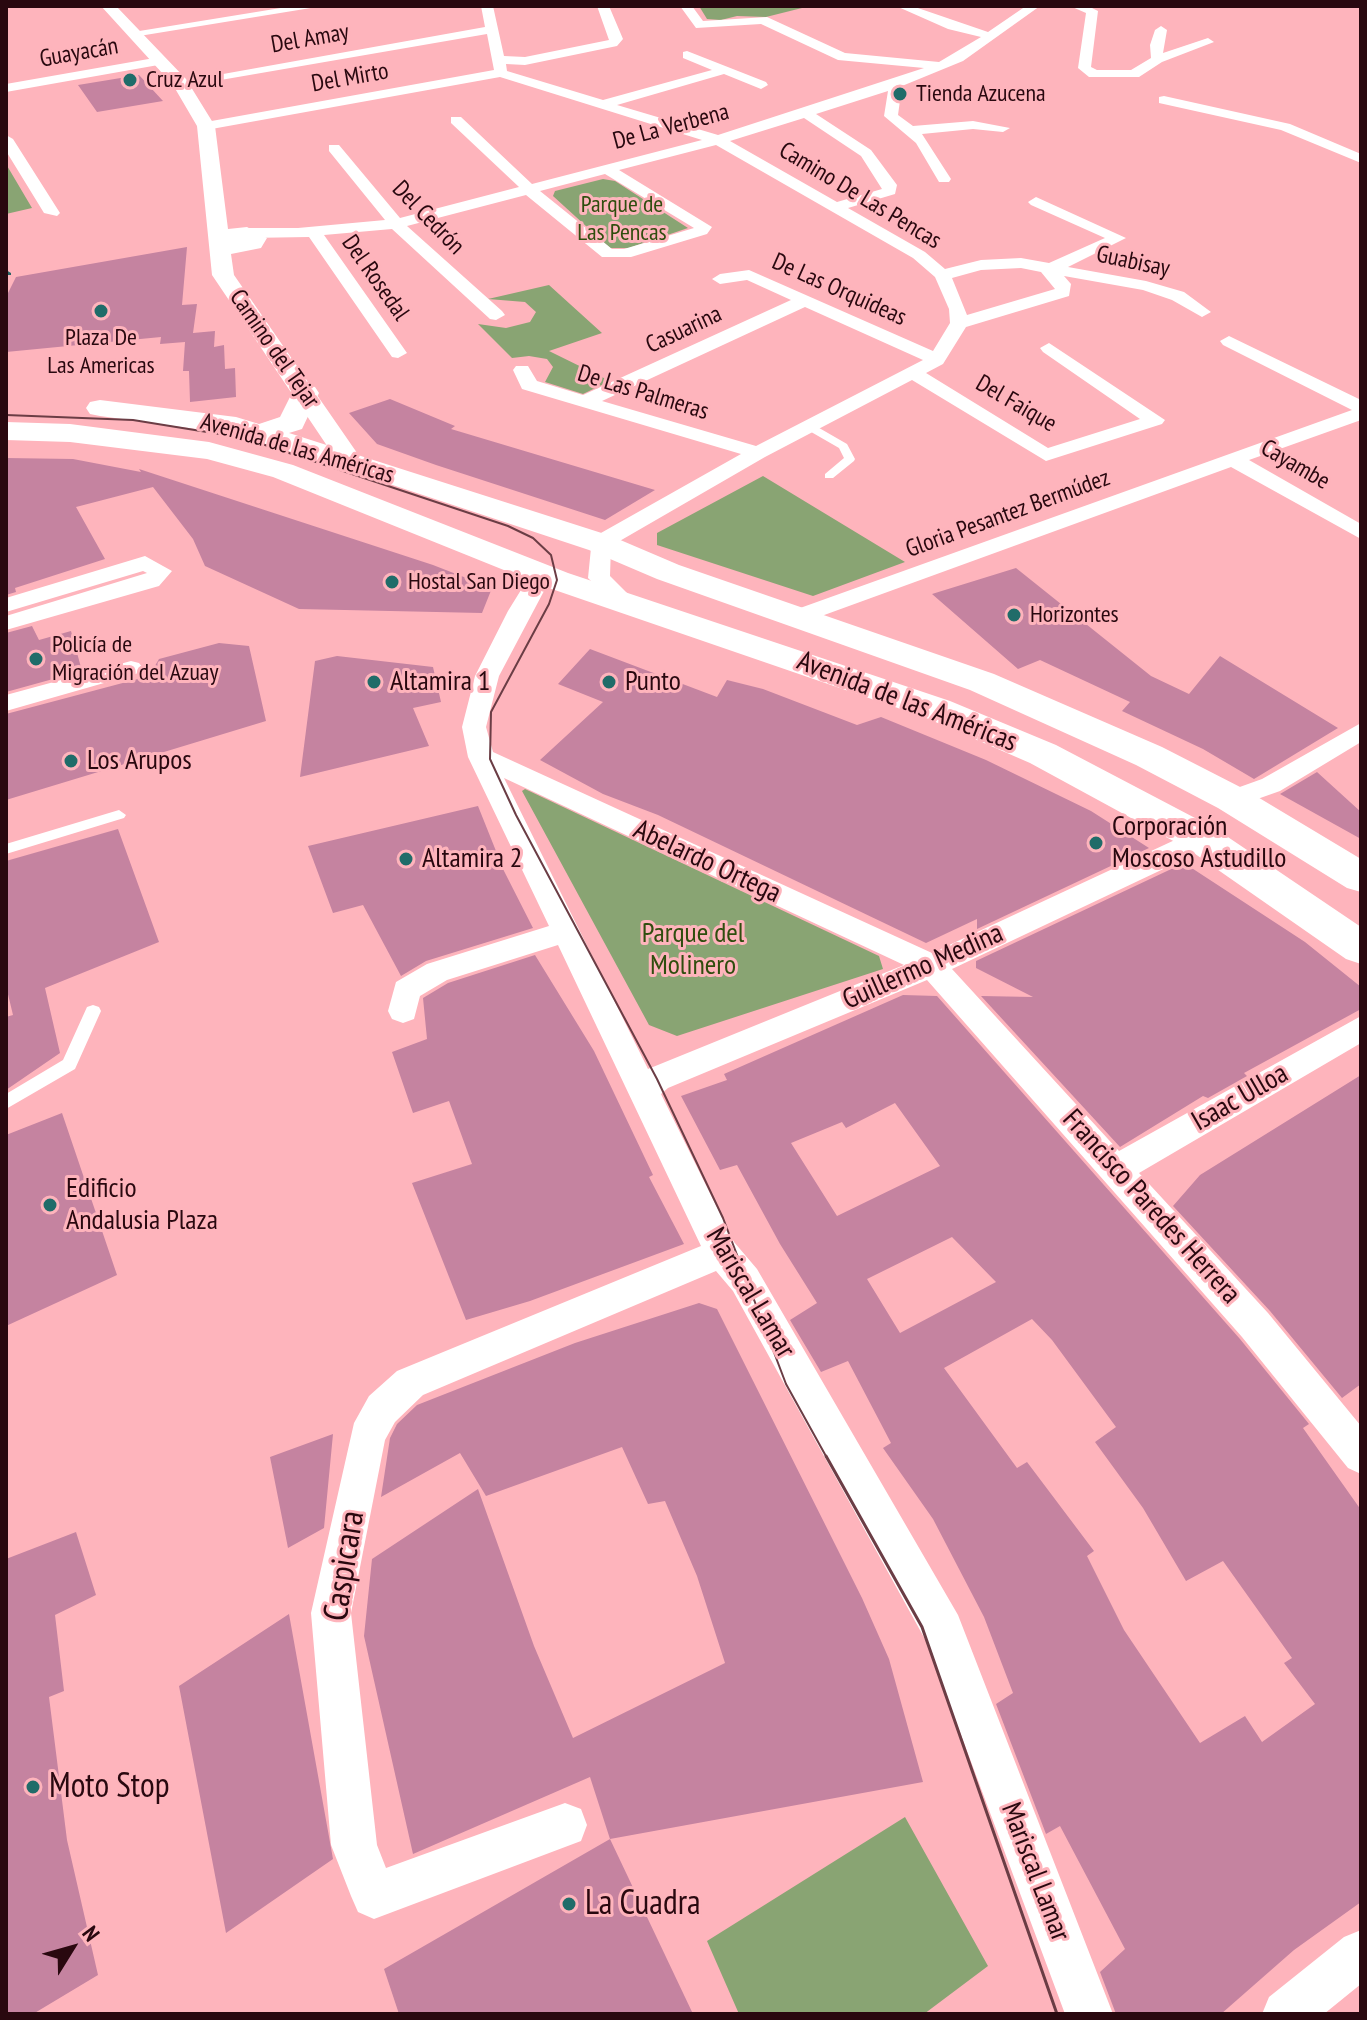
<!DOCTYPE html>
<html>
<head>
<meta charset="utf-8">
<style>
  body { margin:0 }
  #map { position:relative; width:1367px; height:2020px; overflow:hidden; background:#feb4bc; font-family:"PT Sans Narrow",sans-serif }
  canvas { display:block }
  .frame { position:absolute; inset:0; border:8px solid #29080f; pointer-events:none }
  .north { position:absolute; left:32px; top:1908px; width:80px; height:80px; -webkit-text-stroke:6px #feb4bc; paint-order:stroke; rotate:53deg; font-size:22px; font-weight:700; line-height:32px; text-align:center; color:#29080f }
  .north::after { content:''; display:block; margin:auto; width:28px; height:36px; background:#29080f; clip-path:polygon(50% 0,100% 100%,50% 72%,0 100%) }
</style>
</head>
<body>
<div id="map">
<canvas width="1367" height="2020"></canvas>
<div class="frame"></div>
<div class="north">N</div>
</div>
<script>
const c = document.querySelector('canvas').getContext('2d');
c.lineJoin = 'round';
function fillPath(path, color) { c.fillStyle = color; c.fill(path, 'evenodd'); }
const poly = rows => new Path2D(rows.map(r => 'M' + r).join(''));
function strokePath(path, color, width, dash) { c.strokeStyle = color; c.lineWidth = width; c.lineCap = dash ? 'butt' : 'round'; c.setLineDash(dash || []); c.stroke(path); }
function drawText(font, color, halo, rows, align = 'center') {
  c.font = font + ' "PT Sans Narrow",sans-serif'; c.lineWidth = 6; c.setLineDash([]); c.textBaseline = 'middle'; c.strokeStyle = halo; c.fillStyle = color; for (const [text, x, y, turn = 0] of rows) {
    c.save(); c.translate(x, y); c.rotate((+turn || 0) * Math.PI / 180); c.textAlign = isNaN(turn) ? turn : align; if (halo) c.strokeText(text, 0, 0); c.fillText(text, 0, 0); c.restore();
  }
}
const green = poly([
  [699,6,810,6,766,17,737,16,721,20,707,19],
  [6,164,32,208,6,214],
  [603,179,615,181,688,228,629,248,610,248,553,196,555,191],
  [549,285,602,333,549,351,610,381,583,394,545,382,553,367,547,359,529,356,512,358,478,324,506,328,530,322,536,312,525,302,488,299],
  [763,476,905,562,813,596,657,545,657,533],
  [525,789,879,956,883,969,677,1036,649,1025,522,791],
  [905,1817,988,1966,924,2014,739,2014,707,1941]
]);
const stream = poly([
  [6,270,11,273,11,275,6,275,6,270]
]);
const building = poly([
  [139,75,163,101,97,112,78,85],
  [187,247,182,305,197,304,193,333,215,331,214,347,224,345,225,369,235,368,236,397,190,402,189,371,183,371,185,342,160,344,161,337,6,352,6,297,16,277],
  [390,399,455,426,451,429,655,490,605,520,436,465,377,444,349,413],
  [6,458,73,459,141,472,139,469,433,565,492,588,482,613,299,609,205,566,193,539,153,487,76,507,105,559,15,588,16,592,6,595],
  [1016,568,1151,676,1189,694,1220,656,1338,728,1254,779,1203,749,1122,711,1130,702,1040,660,1018,669,932,594],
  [32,626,39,640,71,631,82,671,6,692,6,633],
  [219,643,249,646,266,721,6,800,6,714,149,676,159,659],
  [590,649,717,697,727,680,763,689,857,725,881,717,986,760,1091,811,1149,848,977,929,977,919,926,943,658,815,603,794,540,760,603,702,558,684],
  [337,656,433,667,441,702,413,708,429,746,300,777,315,661],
  [1317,772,1361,812,1361,839,1280,794],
  [478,806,504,871,533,928,426,961,401,976,363,905,333,913,308,846],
  [118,829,159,942,45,988,60,1053,6,1090,6,1017,13,1015,6,986,6,861],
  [1184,863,1305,942,1361,987,1361,1009,1244,1073,1247,1076,1208,1098,1203,1096,1120,1147,981,996,1033,997,976,968,976,961],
  [535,955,594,1051,653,1175,649,1177,684,1244,530,1301,466,1320,412,1183,472,1164,449,1101,413,1113,392,1052,427,1039,423,998,448,983],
  [903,995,937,996,1240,1339,1309,1424,1303,1428,1361,1510,1361,1902,1294,1950,1221,2014,1116,2014,1100,1972,1125,1949,1060,1826,1046,1834,996,1704,1013,1693,984,1617,933,1519,883,1448,891,1443,848,1361,821,1372,790,1320,817,1303,780,1244,737,1165,720,1170,681,1096,727,1080,724,1074],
  [895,1103,940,1166,837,1216,791,1143,842,1122,846,1128],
  [952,1237,996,1282,900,1333,867,1279],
  [1032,1319,1052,1340,1116,1427,1095,1442,1143,1508,1186,1581,1223,1561,1292,1658,1284,1663,1315,1704,1262,1742,1245,1716,1200,1743,1124,1630,1087,1556,1094,1551,1027,1462,1017,1468,944,1368],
  [1361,1075,1361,1384,1342,1398,1270,1311,1173,1206,1200,1175],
  [62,1113,117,1275,6,1326,6,1135],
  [699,1303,717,1309,862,1598,889,1659,923,1782,610,1839,590,1777,413,1854,364,1636,372,1559,478,1489,534,1646,573,1738,725,1663,697,1576,665,1501,648,1504,622,1447,486,1496,460,1453,381,1497,390,1438,397,1424,417,1405,575,1343],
  [333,1434,324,1528,288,1548,270,1457],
  [76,1532,96,1595,55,1615,64,1691,49,1697,67,1840,98,1975,33,2014,6,2014,6,1559],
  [289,1614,333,1859,226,1933,179,1686],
  [610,1839,693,2014,399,2014,384,1969]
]);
const service = poly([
  [806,425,814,425,847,444,855,459,854,461,833,478,825,478,825,474,844,458,839,448,806,429,806,425],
  [119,810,126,815,124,818,6,854,6,844,119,810],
  [93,1005,99,1007,101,1011,75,1069,6,1109,6,1094,63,1060,87,1007,93,1005]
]);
const minor = poly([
  [293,6,323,6,133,37,127,33,293,6],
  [481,6,493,6,504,56,525,57,609,40,597,6,609,6,623,39,617,46,525,65,506,64,507,71,603,100,712,70,683,58,683,52,687,51,766,82,768,85,761,89,724,74,617,105,718,135,924,68,838,60,761,24,696,28,680,6,692,6,703,21,767,17,845,53,939,62,981,37,948,29,896,6,912,6,988,32,1026,6,1040,6,963,61,902,86,898,115,913,126,973,121,1010,128,1003,132,973,129,922,134,951,179,949,182,939,182,916,143,884,116,888,91,816,114,871,150,897,185,895,194,848,208,925,252,945,269,981,260,1021,258,1049,263,1105,238,1031,205,1028,202,1036,197,1126,238,1068,267,1146,281,1184,292,1211,312,1202,317,1172,300,1143,290,1064,276,1071,284,1069,296,966,327,943,364,926,373,1048,448,1140,419,1043,352,1040,348,1049,343,1165,420,1162,424,1046,461,912,380,765,457,611,546,610,576,637,603,634,608,618,608,588,578,592,538,741,454,522,389,513,370,516,366,528,366,537,381,583,395,791,300,747,280,720,284,712,279,720,274,749,270,933,351,950,323,949,309,935,277,913,258,716,145,619,170,712,227,707,234,631,257,602,257,526,195,407,226,502,311,505,315,496,320,490,319,392,229,324,235,407,353,398,358,392,357,309,237,247,238,239,233,247,228,298,228,385,220,329,151,329,145,339,145,400,218,519,187,451,123,451,117,461,117,532,184,702,140,500,77,206,130,199,126,206,122,494,70,487,34,180,87,173,83,485,27,481,6],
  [804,118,861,156,882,189,837,202,730,141,804,118],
  [605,174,694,228,624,249,612,249,540,191,605,174],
  [1021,268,1041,272,1055,289,967,315,952,278,981,270,1021,268],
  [805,307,923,360,756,446,602,401,805,307],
  [1070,6,1088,6,1098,11,1091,67,1097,70,1131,70,1151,58,1150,45,1155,30,1161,26,1167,30,1163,53,1208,38,1214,42,1162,62,1139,77,1089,77,1078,68,1086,13,1070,6],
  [160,57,166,61,164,64,6,92,6,84,160,57],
  [1164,96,1290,124,1361,154,1361,163,1281,130,1159,103,1159,97,1164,96],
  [6,135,13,139,60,213,57,216,44,213,6,151,6,135],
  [1229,336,1361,400,1361,420,1249,460,1361,524,1361,539,1231,467,805,622,789,622,786,617,789,612,1352,410,1223,345,1220,341,1229,336],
  [145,556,172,571,159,586,6,630,6,616,147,573,143,571,6,612,6,598,145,556],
  [542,567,553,574,499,676,486,727,493,752,932,953,1192,832,1212,832,1215,839,1212,846,952,969,1119,1151,1361,1016,1361,1043,1139,1173,1268,1313,1361,1426,1361,1474,1348,1468,1242,1337,927,980,668,1088,661,1094,734,1242,757,1269,958,1615,1113,2014,1065,2014,926,1641,733,1291,716,1271,423,1395,395,1422,385,1440,351,1613,377,1845,386,1868,565,1803,581,1809,587,1825,581,1841,374,1919,358,1912,351,1896,331,1845,311,1613,354,1423,369,1396,397,1371,701,1246,558,945,447,980,420,996,414,1019,403,1023,392,1019,388,1011,396,982,427,964,549,926,468,757,462,727,475,676,508,611,534,569,542,567],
  [504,778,904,965,648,1069,504,778],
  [131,661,139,663,143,668,139,673,6,711,6,695,131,661],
  [1361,723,1361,742,1280,791,1232,808,1223,805,1219,799,1223,793,1262,779,1361,723],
  [1361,1930,1361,1984,1324,2014,1262,2014,1269,1997,1344,1937,1361,1930]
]);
const tertiary = poly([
  [101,6,116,6,186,79,215,126,228,229,247,227,267,238,261,248,231,254,234,275,364,463,360,468,342,468,212,275,197,126,173,85,101,6]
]);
const primary = poly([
  [305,385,315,387,319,393,302,429,289,433,611,536,679,565,994,674,1162,747,1246,790,1361,859,1361,892,1347,888,1218,808,1136,765,970,690,657,579,589,550,314,459,233,434,100,416,90,414,86,408,90,402,100,400,236,417,259,424,280,417,295,387,305,385],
  [6,422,70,424,209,442,293,465,568,573,950,701,1056,745,1216,829,1361,927,1361,964,1346,959,1188,849,1030,763,924,717,546,587,273,477,207,459,70,442,6,440,6,422]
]);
const tramFar1 = poly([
  [6,415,133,420,244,438,508,526,533,538,551,555,557,580,549,604,491,712,490,759,516,815,657,1079,723,1218,786,1384,827,1458]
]);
const tram = poly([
  [826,1456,922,1627,1057,2014]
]);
const markers = [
  [130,80,8,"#206c69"],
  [900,94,8,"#206c69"],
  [101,311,8,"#206c69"],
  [392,582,8,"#206c69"],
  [1014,615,8,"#206c69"],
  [36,659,8,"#206c69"],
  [374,682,8,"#206c69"],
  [609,682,8,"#206c69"],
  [71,761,8,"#206c69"],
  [1096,843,8,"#206c69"],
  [406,859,8,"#206c69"],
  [50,1205,8,"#206c69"],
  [33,1787,8,"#206c69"],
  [569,1904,8,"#206c69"]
];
const farStreetnames = [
  ["Del Amay",310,39,-10],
  ["Guayacán",79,53,-10],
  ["Del Mirto",350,78,-10],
  ["De La Verbena",671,127,-15],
  ["Camino De Las Pencas",860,196,31],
  ["Del Cedrón",428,218,46],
  ["Guabisay",1133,262,12],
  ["Del Rosedal",375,278,55],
  ["De Las Orquideas",839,290,24],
  ["Casuarina",684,330,-25],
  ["Camino del Tejar",274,349,55],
  ["De Las Palmeras",643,393,17],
  ["Del Faique",1016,404,30],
  ["Avenida de las Américas",297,449,16],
  ["Cayambe",1295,465,30],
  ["Gloria Pesantez Bermúdez",1008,514,-20]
];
const farPoinames = [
  ["Cruz Azul",146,80],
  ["Tienda Azucena",916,94],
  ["Plaza De",101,338,"center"],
  ["Las Americas",101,366,"center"],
  ["Hostal San Diego",408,582],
  ["Horizontes",1030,615],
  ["Policía de",52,645],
  ["Migración del Azuay",52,673]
];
const farParknames = [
  ["Parque de",622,205],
  ["Las Pencas",622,233]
];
const poiNames = [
  ["Altamira 1",390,682],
  ["Punto",625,682],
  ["Los Arupos",87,761],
  ["Corporación",1112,827],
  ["Moscoso Astudillo",1112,859],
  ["Altamira 2",422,859],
  ["Edificio",66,1189],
  ["Andalusia Plaza",66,1221]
];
const streetNames = [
  ["Avenida de las Américas",907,702,21],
  ["Abelardo Ortega",707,862,25],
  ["Guillermo Medina",923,967,-24],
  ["Isaac Ulloa",1240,1098,-30],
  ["Francisco Paredes Herrera",1151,1207,48],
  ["Mariscal Lamar",750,1293,59],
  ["Mariscal Lamar",1035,1872,69]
];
const parkNames = [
  ["Parque del",693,934],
  ["Molinero",693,966]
];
const nearStreetnames = [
  ["Caspicara",345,1566,-81]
];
const nearPoinames = [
  ["Moto Stop",49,1787],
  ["La Cuadra",585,1904]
];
fillPath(green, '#89a473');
fillPath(stream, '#286464');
fillPath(building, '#c583a0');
fillPath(service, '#fff');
fillPath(minor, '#fff');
fillPath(tertiary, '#fff');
fillPath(primary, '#fff');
strokePath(tramFar1, '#6b3d45', 2);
strokePath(tram, '#6b3d45', 3);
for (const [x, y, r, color] of markers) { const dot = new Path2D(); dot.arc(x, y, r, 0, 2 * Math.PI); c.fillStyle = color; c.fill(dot); strokePath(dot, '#feb4bc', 3); }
drawText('24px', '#29080f', '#feb4bc', farStreetnames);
drawText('24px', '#29080f', '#feb4bc', farPoinames, 'left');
drawText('24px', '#2f4d0e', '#feb4bc', farParknames);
drawText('28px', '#29080f', '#feb4bc', poiNames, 'left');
drawText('28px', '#29080f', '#feb4bc', streetNames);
drawText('28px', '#2f4d0e', '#feb4bc', parkNames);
drawText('34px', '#29080f', '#feb4bc', nearStreetnames);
drawText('34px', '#29080f', '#feb4bc', nearPoinames, 'left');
</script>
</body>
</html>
